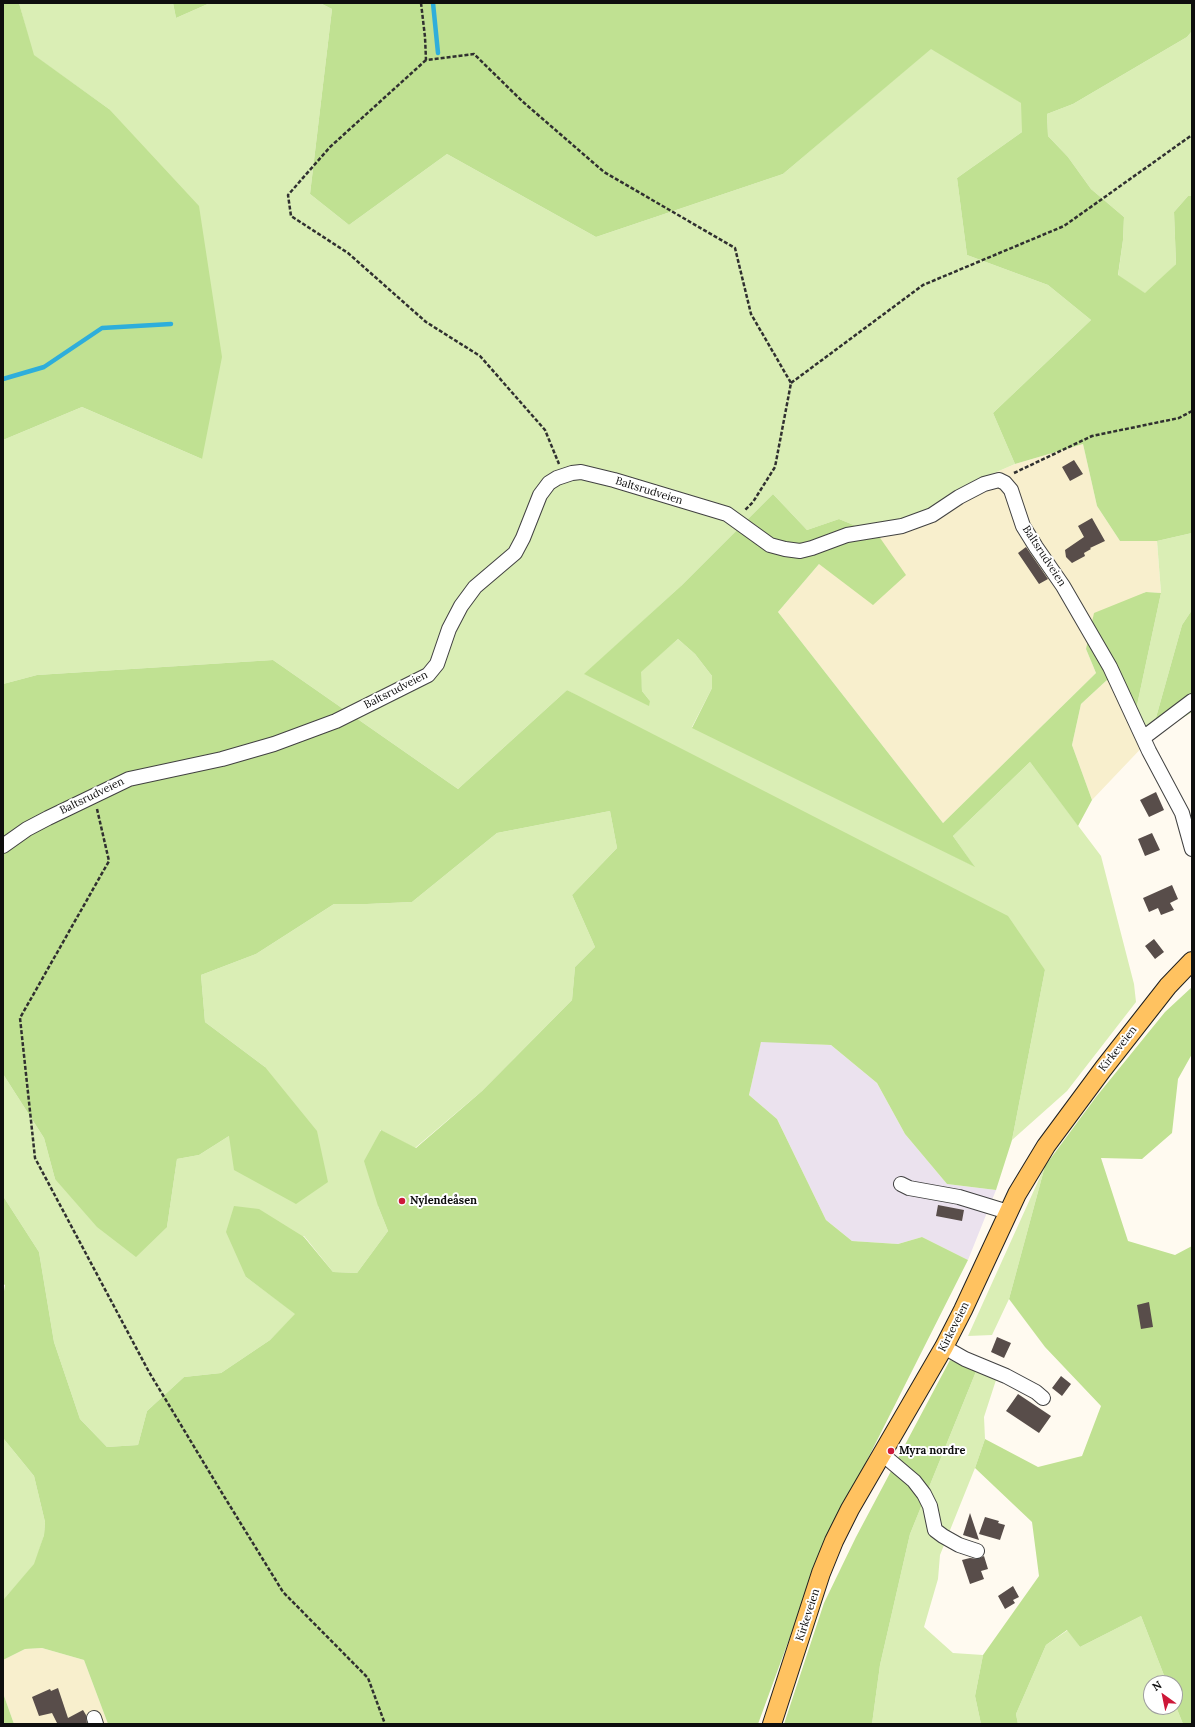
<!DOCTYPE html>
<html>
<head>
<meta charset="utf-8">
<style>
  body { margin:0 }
  #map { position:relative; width:1195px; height:1727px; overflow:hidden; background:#fffaf0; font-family:Lora,serif }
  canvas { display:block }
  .frame { position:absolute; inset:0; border:4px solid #0e0e0e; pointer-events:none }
  .north { position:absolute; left:1143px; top:1675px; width:40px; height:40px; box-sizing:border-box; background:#fff; border:1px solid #9f9f9f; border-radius:50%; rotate:327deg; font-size:11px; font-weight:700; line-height:16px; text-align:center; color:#0e0e0e }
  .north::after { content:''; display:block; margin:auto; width:14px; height:18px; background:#cd1839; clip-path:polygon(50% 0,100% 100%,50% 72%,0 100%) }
</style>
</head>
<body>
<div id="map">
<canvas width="1195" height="1727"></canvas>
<div class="frame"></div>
<div class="north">N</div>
</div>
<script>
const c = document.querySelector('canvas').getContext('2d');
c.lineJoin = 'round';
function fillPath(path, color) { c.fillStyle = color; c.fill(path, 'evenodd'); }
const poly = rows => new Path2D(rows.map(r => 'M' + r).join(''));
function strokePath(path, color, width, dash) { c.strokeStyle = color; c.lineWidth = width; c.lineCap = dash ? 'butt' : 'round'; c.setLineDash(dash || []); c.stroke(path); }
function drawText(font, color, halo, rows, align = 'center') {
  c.font = font + ' Lora,serif'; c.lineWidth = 4; c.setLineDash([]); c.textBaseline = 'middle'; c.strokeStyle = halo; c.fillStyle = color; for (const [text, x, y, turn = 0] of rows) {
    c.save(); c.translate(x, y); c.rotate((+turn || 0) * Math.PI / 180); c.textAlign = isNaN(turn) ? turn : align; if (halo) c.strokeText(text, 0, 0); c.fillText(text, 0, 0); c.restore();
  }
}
const industrial = poly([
  [761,1041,831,1045,877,1083,905,1134,947,1184,996,1190,968,1260,922,1237,898,1244,852,1241,826,1220,777,1119,749,1095]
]);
const farmland = poly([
  [1083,444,1097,506,1120,541,1157,541,1161,593,1145,592,1086,649,1096,673,943,823,778,612,819,564,878,535,985,477,1015,464],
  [1107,680,1136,710,1150,739,1092,800,1072,745,1081,704],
  [42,1648,84,1660,108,1724,14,1724,3,1693,3,1660,25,1649]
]);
const green = poly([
  [19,3,173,3,176,18,210,3,320,3,332,9,310,194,349,225,447,154,596,237,783,174,931,48,1022,103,1022,132,957,178,967,255,1048,285,1091,320,993,413,1015,464,985,477,969,493,878,535,839,519,807,530,773,494,682,585,585,674,650,701,642,691,640,672,678,639,695,654,712,676,712,688,692,727,974,866,953,836,1030,762,1101,856,1134,984,1136,1002,1067,1091,1012,1140,1045,970,567,690,458,789,273,660,37,675,3,684,3,440,82,407,202,459,109,109,33,55],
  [1192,31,1192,196,1188,196,1174,212,1176,264,1146,294,1118,276,1123,240,1124,217,1091,189,1068,157,1048,136,1047,114,1073,104,1187,37],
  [1192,533,1192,610,1182,625,1150,739,1136,710,1161,593,1157,541],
  [610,811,617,848,572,895,595,947,575,967,572,1000,482,1091,415,1148,380,1130,378,1206,388,1231,357,1273,333,1272,304,1236,246,1277,296,1314,270,1340,221,1373,184,1377,147,1411,138,1445,107,1447,80,1419,54,1342,39,1252,3,1196,3,1074,44,1138,55,1179,167,1227,177,1159,199,1155,229,1136,265,1067,205,1022,201,975,256,954,334,904,367,904,412,902,497,833],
  [1045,1166,1009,1299,992,1335,968,1336],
  [977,1369,996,1380,984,1417,985,1439,975,1468,940,1555,938,1579,924,1627,953,1653,983,1655,975,1696,981,1724,872,1724,880,1665,910,1534],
  [3,1438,34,1476,45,1522,44,1535,35,1564,3,1600],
  [1141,1616,1167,1683,1151,1683,1151,1707,1175,1707,1175,1704,1183,1724,1018,1724,1016,1714,1046,1645,1068,1630,1080,1647]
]);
const forest = poly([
  [3,3,19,3,34,55,109,109,199,206,222,357,202,459,82,407,3,440],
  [173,3,210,3,176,18],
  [320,3,1192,3,1192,31,1187,37,1073,104,1047,114,1048,136,1068,157,1091,189,1124,217,1123,240,1118,275,1145,293,1176,264,1174,212,1188,196,1192,196,1192,533,1157,541,1120,541,1097,506,1083,444,1015,464,993,413,1091,320,1048,285,967,255,957,178,1022,132,1021,103,931,49,783,174,596,237,447,154,349,225,310,194,332,9],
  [773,494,807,530,839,519,878,535,906,575,873,605,819,564,778,612,943,823,1096,673,1086,649,1094,613,1146,592,1161,593,1136,710,1107,680,1081,704,1072,745,1092,800,1078,826,1030,762,953,836,975,867,692,728,712,688,712,676,695,654,678,639,641,672,642,691,650,701,649,706,584,674,682,585],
  [1192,610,1192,712,1150,739,1182,625],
  [273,660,458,789,567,690,1008,916,1045,970,1012,1140,996,1190,947,1184,905,1134,877,1083,831,1045,761,1042,749,1095,777,1119,826,1220,852,1241,898,1244,922,1237,968,1260,853,1488,813,1574,758,1724,108,1724,84,1660,42,1648,25,1649,3,1660,3,1600,34,1564,44,1535,45,1522,34,1476,3,1438,3,1297,5,1285,3,1284,3,1196,39,1252,54,1342,80,1419,107,1447,138,1445,147,1411,184,1377,221,1373,270,1340,295,1314,246,1277,226,1232,234,1206,259,1209,304,1237,333,1272,357,1273,388,1231,378,1206,364,1161,381,1130,416,1148,482,1091,572,1000,575,967,595,947,572,895,617,848,610,811,497,833,412,902,367,904,334,904,256,954,201,975,205,1022,265,1067,317,1131,328,1182,296,1204,234,1170,229,1136,199,1155,177,1159,167,1227,136,1257,97,1227,55,1179,44,1138,3,1074,3,684,37,675],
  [1192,987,1192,1054,1178,1079,1172,1133,1142,1159,1101,1158,1128,1241,1175,1255,1192,1246,1192,1724,1183,1724,1175,1704,1175,1683,1167,1683,1141,1616,1080,1647,1067,1630,1046,1645,1016,1714,1018,1724,981,1724,975,1696,983,1655,1039,1576,1032,1522,975,1468,985,1439,1038,1467,1082,1456,1101,1406,1045,1347,1009,1299,1045,1166,1096,1097,1165,1012],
  [950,1360,977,1369,910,1534,880,1665,872,1724,784,1724,824,1603,856,1537],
  [3,1693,14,1724,3,1724]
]);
const stream = poly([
  [433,3,438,53],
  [3,379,44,367,102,328,171,324]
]);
const building = poly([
  [1074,460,1083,474,1070,481,1062,467],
  [1092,518,1105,541,1090,548,1091,549,1084,553,1085,556,1072,563,1066,557,1065,550,1084,537,1078,526],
  [1026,547,1048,579,1039,584,1018,553],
  [1156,792,1164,810,1149,817,1140,800],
  [1152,833,1160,850,1145,856,1138,839],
  [1172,885,1178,899,1170,903,1174,910,1161,915,1158,908,1149,912,1143,898],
  [1154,939,1164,952,1155,959,1145,946],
  [938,1205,964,1210,962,1221,936,1216],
  [1149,1302,1153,1327,1141,1329,1137,1305],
  [997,1337,1011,1343,1004,1358,991,1352],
  [1061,1376,1071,1384,1062,1396,1052,1388],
  [1018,1394,1051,1416,1039,1433,1006,1411],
  [970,1513,979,1540,963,1535],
  [985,1517,999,1521,998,1523,1005,1525,1000,1540,979,1534],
  [984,1556,988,1569,981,1571,984,1579,970,1584,962,1560,970,1558,978,1559],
  [1013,1586,1019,1597,1013,1600,1015,1603,1005,1609,998,1596],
  [58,1688,68,1718,83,1710,86,1715,87,1724,56,1724,57,1723,52,1713,39,1716,32,1697,50,1689,51,1691]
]);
const path = poly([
  [421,3,425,37,426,60,474,54,522,101,604,172,735,248,751,314,791,383,775,467,753,502,745,510],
  [426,60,330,147,288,195,291,216,348,253,426,322,480,356,545,430,559,464],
  [791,383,923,285,1064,226,1192,135],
  [1014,473,1092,436,1179,418,1192,411],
  [97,809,109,861,20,1018,35,1158,149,1372,222,1493,283,1592,368,1678,385,1724]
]);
const minor = poly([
  [1143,738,1192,701],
  [3,846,27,829,48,818,129,779,222,759,274,744,336,721,428,675,437,664,449,629,461,606,475,587,515,553,523,538,540,495,549,483,557,478,572,473,581,472,614,480,727,514,770,545,785,549,800,551,812,548,847,535,902,526,932,515,959,497,984,484,999,480,1005,483,1011,490,1023,526,1036,547,1063,586,1110,667,1149,751,1182,813,1192,849],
  [901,1184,909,1188,959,1197,1008,1212],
  [944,1347,965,1359,1006,1376,1036,1392,1043,1398],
  [881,1456,888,1459,914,1481,924,1494,930,1506,935,1530,943,1536,959,1545,977,1551],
  [94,1718,96,1724]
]);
const major = poly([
  [772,1724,821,1573,834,1541,850,1509,944,1347,963,1310,1017,1194,1046,1146,1103,1069,1168,986,1192,961]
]);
const markers = [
  [402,1201,4,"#cd1839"],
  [891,1451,4,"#cd1839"]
];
const streetNames = [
  ["Baltsrudveien",649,491,17],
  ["Baltsrudveien",1044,556,57],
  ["Baltsrudveien",396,690,-27],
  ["Baltsrudveien",92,796,-26],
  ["Kirkeveien",1118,1049,-52],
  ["Kirkeveien",954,1327,-63],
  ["Kirkeveien",808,1615,-72]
];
const poiNames = [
  ["Nylendeåsen",410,1201],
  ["Myra nordre",899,1451]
];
fillPath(industrial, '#ebe2ee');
fillPath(farmland, '#f8efcd');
fillPath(green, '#daeeb5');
fillPath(forest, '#c0e192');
strokePath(stream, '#2eaedb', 4.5);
fillPath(building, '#584d4a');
strokePath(minor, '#414141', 16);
strokePath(major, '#1f1f1f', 20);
strokePath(path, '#303030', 2.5, [4, 2]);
strokePath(minor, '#fff', 14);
strokePath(major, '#ffc260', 18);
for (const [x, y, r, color] of markers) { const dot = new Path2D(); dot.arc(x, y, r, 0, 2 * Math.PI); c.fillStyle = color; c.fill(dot); strokePath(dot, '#fff', 1.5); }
drawText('11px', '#0e0e0e', '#fff', streetNames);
drawText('bold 11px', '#0e0e0e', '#fff', poiNames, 'left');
</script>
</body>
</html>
